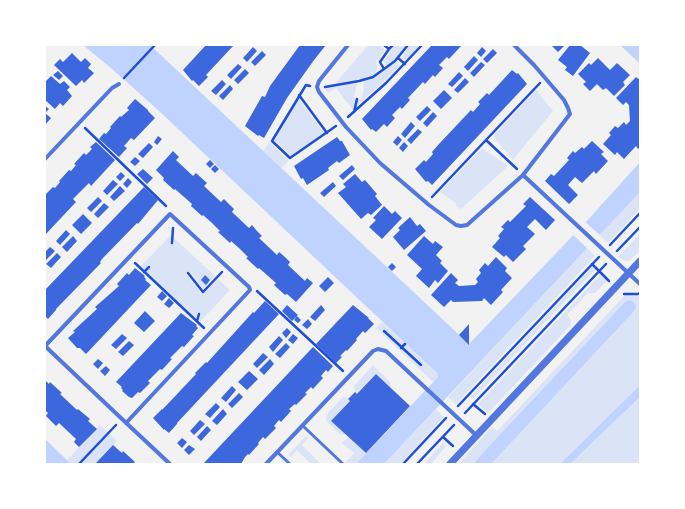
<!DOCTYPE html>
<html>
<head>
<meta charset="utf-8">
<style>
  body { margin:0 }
  #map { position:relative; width:685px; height:509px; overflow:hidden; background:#f2f2f2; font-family:"PT Sans Narrow",sans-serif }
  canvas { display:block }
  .frame { position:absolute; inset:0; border:46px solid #fff; pointer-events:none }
</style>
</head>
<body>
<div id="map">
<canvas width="685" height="509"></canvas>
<div class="frame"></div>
</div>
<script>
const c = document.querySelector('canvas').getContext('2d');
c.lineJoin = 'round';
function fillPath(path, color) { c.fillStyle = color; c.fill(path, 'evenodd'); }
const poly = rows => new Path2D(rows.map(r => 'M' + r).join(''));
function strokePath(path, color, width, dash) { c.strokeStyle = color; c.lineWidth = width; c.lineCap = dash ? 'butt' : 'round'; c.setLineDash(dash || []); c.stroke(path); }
const green = poly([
  [368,45,380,45,385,50,376,62,377,68,375,74,371,76,367,76,366,78,335,84],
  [395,45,407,45,401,54,388,65,383,61],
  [410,45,420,45,406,60,402,57],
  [397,62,400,66,355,108,358,99,361,99,364,88,363,84,365,80,378,75],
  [357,83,354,98,356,98,353,110,336,88,328,93,325,88],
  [536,90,553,111,513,160,493,136],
  [299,99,324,133,291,156,274,140],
  [269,142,289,161,281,168,263,151],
  [482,148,508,166,461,209,456,206,457,204,440,192],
  [640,192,640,209,608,243,599,235],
  [640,233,640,251,629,261,623,260,618,257],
  [171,235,171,242,174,244,174,238,215,276,203,289,190,272,186,274,202,294,218,279,230,290,200,322,199,320,200,315,199,314,197,313,196,318,147,272,149,269,147,267,145,269,141,266],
  [587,248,595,256,456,404,448,397],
  [592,267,595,270,473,399,470,397],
  [600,275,607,281,595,293,588,293,567,315,571,319,571,325,488,413,478,404],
  [625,295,638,295,640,297,640,385,560,464,491,464,636,306,634,302,630,300,625,302,489,446,473,464,458,464,492,427,497,431],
  [382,322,437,373,438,377,433,382,376,328],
  [373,365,390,382,391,388,376,374,357,394,354,390,354,386],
  [343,397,347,398,350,401,332,421,346,435,343,435,340,434,327,422,326,418,326,415],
  [640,397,640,464,570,464],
  [436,409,444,417,400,464,384,464],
  [100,425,117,441,95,464,71,464,67,460],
  [306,436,308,438,302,445,321,464,311,464,297,450,291,457,288,455],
  [348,437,366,453,356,464,344,464,354,453,342,443],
  [443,443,446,446,431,464,424,464]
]);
const water = poly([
  [83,45,150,45,469,344,586,222,640,162,640,192,384,464,356,464,438,377,437,373,158,110,111,68],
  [620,45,640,45,640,64,636,60],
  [630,300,634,302,636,306,634,311,491,464,473,464,489,446,625,302],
  [640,385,640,397,570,464,560,464],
  [45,439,67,460,71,464,45,464]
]);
const pier = poly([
  [584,221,601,236,588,249,572,234]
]);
const building = poly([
  [206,45,234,45,206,75,208,77,199,86,193,80,192,81,183,70],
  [300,45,326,45,314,60,287,98,264,138,259,135,258,136,245,126,262,96,265,97,270,86],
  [432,45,462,45,449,59,447,57,439,65,443,68,435,77,433,75,425,84,423,82,408,98,410,100,402,109,400,107,392,115,395,118,387,127,384,124,376,132,372,129,371,130,362,119],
  [551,45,565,45,558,52],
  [570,45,580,45,590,53,573,76,565,70,567,67,558,60],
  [253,47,257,51,247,62,243,58],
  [482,47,486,51,481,57,477,53],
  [493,49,497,53,487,63,483,59],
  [262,51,266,55,255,66,251,62],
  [72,53,81,62,85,58,91,64,88,68,94,73,84,83,82,80,76,86,54,65,60,59,63,62],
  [474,56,478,60,468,71,464,67],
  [598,58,610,70,617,63,630,75,623,82,625,85,614,96,606,88,603,90,597,84,590,91,583,84,586,82,578,74,589,63,591,65],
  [481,62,485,65,474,77,470,73],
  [238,64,242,67,231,79,227,75],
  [245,69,249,73,238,84,234,80],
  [512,70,517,74,518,73,527,84,432,185,428,181,426,182,415,169,424,160,426,162,433,154,432,152,439,144,471,110,473,112,480,104,478,102,487,93,489,95],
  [58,71,63,76,59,80,53,75],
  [459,72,463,76,452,87,448,84],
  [51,76,60,84,64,81,70,87,67,90,72,96,63,106,60,103,55,109,45,100,45,82],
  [636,77,640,80,640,147,638,149,636,146,624,159,617,152,615,155,603,144,611,135,609,133,615,126,618,128,624,122,626,125,630,121,629,105,626,102,623,105,616,98],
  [465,78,469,82,458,93,454,90],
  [222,80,226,84,216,95,211,91],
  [230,85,233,89,223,100,219,96],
  [444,90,452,98,441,109,433,101],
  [135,99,148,110,148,111,155,118,134,140,131,138,124,146,127,148,119,157,99,139,104,133,106,134,111,128,110,127,120,116,121,117,129,110,127,108],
  [45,106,49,109,45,113,51,118,45,125],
  [427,106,431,110,420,121,416,117],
  [433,112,437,116,427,127,423,123],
  [411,122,415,126,405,138,401,134],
  [418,129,422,132,411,144,407,140],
  [158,136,162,139,157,145,154,142],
  [398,136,402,140,397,146,393,142],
  [337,137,340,141,342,141,350,155,339,163,337,161,328,168,329,170,307,185,303,178,301,179,294,166],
  [592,141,604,152,601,154,608,161,596,174,594,171,582,183,575,177,568,185,578,195,569,204,545,181,551,174,554,176,569,160,567,158,573,151,575,153,582,147,584,149],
  [96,142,115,160,91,186,89,183,73,199,76,202,45,235,45,195,53,187,55,188,60,182,59,181,69,170,71,171,76,165,74,164,84,153,86,155,92,149,90,147],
  [404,142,408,146,403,152,399,148],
  [149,143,153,147,143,158,138,154],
  [173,151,179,157,176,160,193,176,196,173,207,183,204,186,221,202,224,199,234,209,232,212,249,228,252,225,257,231,262,236,259,238,277,255,279,252,285,257,290,262,288,265,305,281,307,278,313,283,296,302,287,294,285,295,274,285,276,283,259,268,258,269,246,258,248,257,240,249,231,241,230,243,218,232,220,231,212,223,203,215,202,216,191,206,192,204,175,189,174,190,163,180,164,178,156,170],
  [135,157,140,161,135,166,130,162],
  [210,160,214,164,210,168,206,164],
  [215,165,219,169,215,173,211,169],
  [352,165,355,169,343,180,339,176],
  [143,169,153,178,147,184,137,174],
  [121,172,125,176,120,181,116,177],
  [355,174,362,182,365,180,377,194,375,196,382,205,371,215,368,213,361,219,338,193,346,187,343,184],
  [128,178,132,182,127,188,123,184],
  [113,180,118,184,107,195,103,191],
  [333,182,336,186,324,197,320,193],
  [120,186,125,191,114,201,110,197],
  [144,187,158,200,138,224,137,223,102,259,100,262,101,263,56,309,56,310,48,319,45,316,45,290],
  [98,197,102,201,91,212,87,208],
  [530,197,555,220,546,230,535,219,527,227,535,234,523,246,526,249,513,262,506,255,504,257,492,247,500,238,498,236,504,229,501,227,508,220,510,222,526,206,523,204],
  [104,203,109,207,98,218,94,214],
  [384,206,392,214,395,211,402,218,382,239,369,227,376,220,373,218],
  [83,214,92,223,81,234,72,225],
  [410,217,417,226,420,224,426,231,404,250,393,237,400,230,398,228],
  [66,230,70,234,60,245,56,241],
  [73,236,77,241,67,252,62,247],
  [424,236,433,244,435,241,443,247,436,255,442,261,440,263,448,271,438,283,435,280,429,288,416,276,422,269,407,255],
  [50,247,55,251,45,261,45,252],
  [57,253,61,257,51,268,46,264],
  [496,257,507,268,505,271,512,278,501,290,503,292,491,305,484,298,482,301,453,302,451,300,444,307,431,295,451,273,458,280,455,283,459,286,475,285,478,282,476,279,481,273,479,270,485,263,488,266],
  [392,263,396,267,392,271,388,267],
  [135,268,145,276,144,277,146,279,145,280,151,285,86,354,80,348,77,348,68,338,75,332,73,331,97,309,95,307,119,286,117,284,127,273,129,275],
  [205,275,210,280,206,285,201,280],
  [328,277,334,283,325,292,319,286],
  [162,291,167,296,162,301,157,297],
  [169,298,174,303,169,308,164,304],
  [265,301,279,314,177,423,177,424,169,433,164,429,164,430,153,418,162,409,162,410,196,374,195,373,206,362,207,363,253,312,254,313],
  [287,305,298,315,292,321,282,311],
  [321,305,325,310,315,321,310,317],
  [353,305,369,318,368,318,374,324,365,333,363,331,356,339,357,340,347,351,346,350,340,356,342,357,336,363,316,344],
  [145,311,155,321,144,332,134,323],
  [181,313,197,325,196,326,198,328,192,335,194,336,184,347,182,346,170,358,172,359,162,370,160,369,148,381,150,383,140,393,138,392,132,398,129,397,122,391,123,390,121,388,122,387,116,382],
  [297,316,301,320,298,323,294,320],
  [308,319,312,324,307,329,302,325],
  [469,324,469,345,459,335],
  [287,328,291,332,286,338,282,333],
  [122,334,127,338,116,349,111,345],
  [293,334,298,338,293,344,288,340],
  [279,336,283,340,273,352,269,347],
  [129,341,134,345,123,356,118,352],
  [286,343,290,347,280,358,275,354],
  [313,347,333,366,328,372,326,370,321,376,323,378,313,389,311,387,305,393,307,394,296,405,295,404,289,409,291,411,281,422,279,420,274,426,276,428,265,439,263,437,258,443,259,444,249,455,248,454,245,457,241,464,203,464],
  [263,353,268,357,257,368,253,364],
  [98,359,103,363,98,369,93,364],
  [270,359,274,364,264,375,259,370],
  [106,366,110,370,105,376,100,371],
  [249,371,258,379,247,390,238,382],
  [376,374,410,406,366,453,331,421,350,401,348,399,355,392,357,394],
  [45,380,49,384,50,382,62,393,60,394,77,410,78,409,90,419,88,421,97,429,79,447,74,442,76,439,59,423,56,426,46,416,48,413,45,410],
  [232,386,236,390,226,402,221,398],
  [239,393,243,397,232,408,228,404],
  [216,403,220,407,210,418,205,414],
  [223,409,227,414,217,425,212,421],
  [200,420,205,424,194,435,190,431],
  [207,426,211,430,201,441,197,437],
  [182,438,187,442,182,448,177,443],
  [113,445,122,453,123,451,135,462,133,464,97,464,96,463],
  [189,445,195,449,189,455,184,450]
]);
const path = poly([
  [384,45,389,49,393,45],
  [398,58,405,64],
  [384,69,380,62,389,49],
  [124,78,155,45],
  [310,86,306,85,272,141,290,158,336,126],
  [325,87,359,81,373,77,395,61,408,45],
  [299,95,327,133],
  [354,112,357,99],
  [348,117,386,83,422,45],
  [85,128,166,206],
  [486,140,517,169],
  [432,197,540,83],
  [172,243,173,228],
  [610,245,640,213],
  [617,251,640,227],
  [135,263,204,328],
  [592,264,609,281],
  [144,272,149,267],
  [188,273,203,292,222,272],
  [257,291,343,371],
  [624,294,638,294,640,293],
  [197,321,199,314],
  [384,331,421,365],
  [401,348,405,344],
  [473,404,485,414],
  [458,406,599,257],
  [465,413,606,264],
  [443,437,453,446],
  [79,464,116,425],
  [403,464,446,418],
  [417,464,454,425]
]);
const service = poly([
  [303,426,343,464],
  [277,452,290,464]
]);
const minor = poly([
  [348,45,319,81,317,87,319,92,346,127,380,163,429,205,456,225,461,226,467,225,523,175,570,114,568,108,564,100,534,65,514,45],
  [45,159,112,88,119,84],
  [523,175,640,284],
  [126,423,250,290,249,287,170,214,45,346,122,419,170,464],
  [266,464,373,351,378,349,386,351,476,435]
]);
const tertiary = poly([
  [450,464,640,261]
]);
fillPath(green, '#dbe4f7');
fillPath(water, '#bfd3fe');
fillPath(pier, '#f2f2f2');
fillPath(building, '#3d67dc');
strokePath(path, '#1d4ed8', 2.5);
strokePath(service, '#5277de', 3);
strokePath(minor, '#5277de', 4);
strokePath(tertiary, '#5277de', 7);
</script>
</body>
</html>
